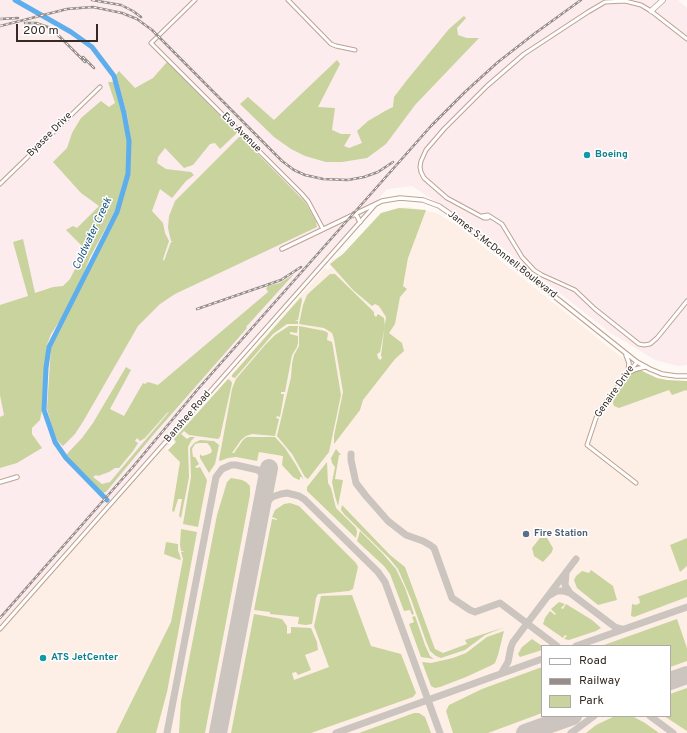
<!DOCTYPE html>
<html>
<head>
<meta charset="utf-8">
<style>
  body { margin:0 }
  #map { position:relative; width:687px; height:733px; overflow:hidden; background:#fff9f5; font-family:Overpass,sans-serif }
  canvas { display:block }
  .legend { position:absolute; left:541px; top:645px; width:130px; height:72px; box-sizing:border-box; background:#fff; border:1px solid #aeaaa7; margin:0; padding:5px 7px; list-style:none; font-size:12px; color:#352a24 }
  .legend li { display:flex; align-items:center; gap:8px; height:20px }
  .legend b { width:20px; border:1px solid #aeaaa7 }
  .scale { position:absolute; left:16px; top:24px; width:82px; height:18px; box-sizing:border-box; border:2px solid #352a24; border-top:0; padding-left:5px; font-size:12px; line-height:14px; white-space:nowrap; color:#352a24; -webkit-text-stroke:3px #fff; paint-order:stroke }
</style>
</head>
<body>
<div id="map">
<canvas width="687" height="733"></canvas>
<ul class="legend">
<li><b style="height:5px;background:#fff"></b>Road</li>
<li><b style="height:5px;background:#978e89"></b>Railway</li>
<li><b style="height:11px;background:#c8d39d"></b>Park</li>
</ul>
<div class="scale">200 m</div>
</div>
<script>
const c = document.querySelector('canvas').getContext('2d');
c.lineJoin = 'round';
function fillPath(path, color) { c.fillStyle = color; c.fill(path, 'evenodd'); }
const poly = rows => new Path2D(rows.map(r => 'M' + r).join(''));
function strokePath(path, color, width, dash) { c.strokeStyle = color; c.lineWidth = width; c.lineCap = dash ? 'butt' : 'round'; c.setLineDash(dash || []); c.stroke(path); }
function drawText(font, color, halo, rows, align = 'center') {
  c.font = font + ' Overpass,sans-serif'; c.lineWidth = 3; c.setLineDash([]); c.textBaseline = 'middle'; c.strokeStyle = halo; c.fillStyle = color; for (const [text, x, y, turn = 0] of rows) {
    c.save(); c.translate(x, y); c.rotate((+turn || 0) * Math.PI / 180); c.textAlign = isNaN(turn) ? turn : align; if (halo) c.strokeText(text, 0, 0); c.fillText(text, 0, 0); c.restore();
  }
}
const industrial = poly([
  [0,0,678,0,687,8,687,365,678,366,655,360,609,332,485,234,412,186,387,189,164,451,0,733]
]);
const built = poly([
  [409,207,436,213,455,224,640,372,669,383,687,383,687,733,0,733,0,625,160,444,168,450,175,443,173,441,325,268,328,270,331,267,329,264,332,260,343,254,381,213,398,208],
  [542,646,670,646,670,716,542,716]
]);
const green = poly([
  [464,16,466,18,457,28,458,35,467,38,479,38,415,105,386,144,367,158,342,162,326,162,305,156,291,149,274,137,240,104,248,97,274,120,337,60,340,64,318,107,335,108,332,130,341,134,351,134,344,146,349,148,362,143,357,131,368,121,385,111,393,107,394,97,407,80,449,29],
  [167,62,237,133,220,149,215,143,210,144,193,165,184,168,165,148,158,157,157,163,166,169,191,172,194,175,186,181,172,198,160,189,152,211,163,223,165,233,169,241,163,259,164,261,171,242,173,242,171,241,168,228,169,216,175,201,240,136,305,202,316,221,317,227,175,294,160,304,138,326,84,420,75,434,63,446,57,440,53,430,47,409,51,347,119,212,130,174,131,141,127,114,116,75,119,71,135,88,153,78],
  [108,82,114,82,123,110,128,141,127,174,115,211,90,257,80,283,61,319,51,334,47,345,45,363,42,410,40,420,32,428,32,434,42,448,17,463,0,468,0,417,4,415,0,395,0,305,28,296,13,242,23,239,35,293,53,287,63,286,70,279,81,257,82,246,66,230,73,226,77,228,99,206,81,193,53,162,67,148,72,133,81,118,101,101,109,107,115,103],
  [399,208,426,210,408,258,403,286,407,289,400,297,395,324,389,333,402,343,404,351,395,359,363,400,360,410,334,444,334,436,343,392,334,339,332,333,324,328,299,324,303,305,307,295,310,292,330,274,335,274,374,312,374,315,376,317,378,314,384,318,385,326,380,352,377,354,378,358,380,360,382,358,381,355,386,317,379,306,375,304,372,306,353,290,330,264,343,254,381,213],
  [294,274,246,327,247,328,154,434,106,492,103,493,66,455,82,438,93,423,126,367,131,370,110,409,124,416,143,383,145,384,148,382,158,385,268,292,266,288,268,286,280,283],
  [169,412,110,482,102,484,93,477,96,475,98,476,109,472,115,468,119,468,133,451,138,443,135,441,137,438,140,441,145,438,167,413],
  [301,297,302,300,298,320,295,320,298,321,298,324,287,324,273,334,235,378,232,377,232,375],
  [289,326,298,326,297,333,290,332,290,334,298,336,298,343,297,347,292,355,285,392,281,392,281,394,284,394,280,417,277,416,276,418,279,419,275,436,252,434,246,436,241,440,232,453,234,453,243,440,247,437,275,437,285,448,296,465,303,478,302,479,302,477,300,477,300,479,299,480,293,477,282,465,283,456,259,452,257,461,236,457,228,458,220,461,219,460,232,389,236,379,265,345,275,335],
  [299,326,325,331,328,333,327,340,332,342,333,347,341,395,329,452,308,479,305,477,292,454,277,436,291,377,292,364,294,355,299,346],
  [640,370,657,378,667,380,687,381,687,391,686,390,672,395,669,390,619,408,614,406,613,403,614,399,632,372],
  [228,379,231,381,232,383,220,437,218,439,189,435,184,431,181,434,187,439,190,437,195,437,191,441,188,447,189,477,181,518,179,516,182,499,178,499,174,512,172,511,180,462,168,450,176,442,174,439],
  [200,440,214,441,219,445,215,464,209,473,200,458,200,454,202,456,206,455,211,453,212,451,210,446,207,443,199,443,195,444,192,449,193,457,195,457,199,464,195,467,196,468,200,467,207,480,198,527,183,524,191,477,190,448,194,443],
  [336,449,341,455,339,455,335,479,343,480,338,506,335,496,332,482,335,467,332,463,331,458],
  [327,462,328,483,331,488,336,508,356,528,357,532,356,538,307,491,307,487],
  [231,478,242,480,246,482,250,486,250,495,205,733,179,733,181,701,217,515,227,482],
  [290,503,299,506,356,563,358,567,353,589,349,591,318,594,316,598,312,624,306,625,298,624,299,617,270,614,270,612,254,610,272,519,277,520,277,519,272,517,275,510,284,504],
  [342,505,390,555,405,567,435,649,443,653,467,644,465,640,505,627,485,635,465,650,441,658,436,656,430,651,426,641,411,599,398,569,389,558,345,515,341,510],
  [181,529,197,532,167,692,156,733,116,733,171,622,183,559,181,552,185,551,181,551,180,545],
  [360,531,383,554,396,569,405,588,414,614,412,615,410,610,404,611,390,574,384,566,357,541],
  [540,538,547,538,553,548,552,552,543,562,534,556,532,548],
  [687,538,687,566,680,572,670,545],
  [166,542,178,544,178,550,181,559,180,560,164,554],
  [591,570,613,586,617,600,598,605,577,588,574,580,576,576,582,571,589,573],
  [687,579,687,597,634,617,631,616,632,604,636,605,640,603,639,598,637,597],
  [352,595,371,646,401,654,416,693,413,697,311,733,231,733,254,614,282,619,287,626,287,634,291,633,291,627,311,628,317,642,318,650,305,655,311,670,298,675,296,672,292,673,294,680,329,667,314,626,321,596],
  [559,602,565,604,561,608,563,609,566,604,592,620,601,628,596,631,569,640,564,639,567,636,565,635,563,638,543,624,545,618,550,611,555,615,556,614,551,609],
  [415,616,425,645,430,656,434,659,421,657,409,624,414,622,412,617],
  [677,619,687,648,687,661,670,667,670,646,601,646],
  [504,631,498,655,495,663,492,665,466,677,440,687,435,688,431,686,422,662,431,663,453,658,466,653,487,637],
  [532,639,542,646,542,650,520,657,518,654,522,647],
  [542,667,542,713,488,733,453,733,446,711,449,705,482,689],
  [687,688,687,731,664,716,670,716,670,694],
  [414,713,419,713,425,717,431,733,359,733],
  [615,716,632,716,645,723,659,733,586,733,596,725]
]);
const river = poly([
  [15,0,71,32,92,47,114,76,124,113,129,141,128,174,117,212,49,347,46,368,44,410,55,442,66,458,107,500]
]);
const taxiway = poly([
  [351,454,351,460,356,483,366,496,388,521,406,535,423,541,430,545,434,548,452,598,470,610,475,612,500,603,557,646],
  [259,516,265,504,272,497,281,494,287,493,299,496,304,499,378,572,385,582,440,733],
  [566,573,565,585,570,593],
  [550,595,557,591,563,591,570,593,615,627,622,629],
  [576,646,687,607],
  [502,672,508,662,511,647,513,642,576,559],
  [650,716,673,733],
  [167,733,216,477,222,469,231,465,236,465,258,470,262,474,266,482],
  [336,733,542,659],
  [571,733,594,716]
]);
const runway = poly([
  [670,681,687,675],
  [218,733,269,468],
  [525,733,573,716]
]);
const minor = poly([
  [195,0,151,43,301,193,308,201,323,229],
  [288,0,331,44,336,46,355,50],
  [0,184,100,87],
  [482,216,488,215,502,224,522,257,534,270,542,275,575,290,595,309,639,344,644,345,650,344,657,338,687,301],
  [489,216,488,218,484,218,447,198,424,178,421,172,420,167,421,161,426,150,444,129,487,86,524,54,588,12,605,2,625,1,641,5,651,11,687,39],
  [636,483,587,445,596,418,602,407,637,362],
  [0,629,375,205]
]);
const major = poly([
  [354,214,357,216,360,222],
  [282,249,382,201,400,198,423,200,439,206,452,215,637,362,650,369,662,374,676,376,687,376],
  [626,355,629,363,628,373],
  [628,373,636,369,645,367],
  [0,482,17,477]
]);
const highway = poly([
  [651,11,663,0]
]);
const rail = poly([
  [92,0,121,5,133,11,141,17],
  [0,19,18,18],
  [25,23,36,23,48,27,57,34,85,62],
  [0,26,67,9,93,7,122,13,137,19,152,30,282,161,294,170,305,175,323,179,348,180,364,177,378,172,393,162],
  [83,57,94,68],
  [197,309,281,280,301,267],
  [0,618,132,468,198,389,431,126,465,92,498,62,534,34,581,0]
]);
const markers = [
  [587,155,4,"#0f9aa8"],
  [526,534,4,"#5c6f8a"],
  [43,658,4,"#0f9aa8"]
];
const streetNames = [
  ["Eva Avenue",241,133,45],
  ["Byasee Drive",50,135,-45],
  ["James S McDonnell Boulevard",502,255,38],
  ["Genaire Drive",615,392,-55],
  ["Banshee Road",188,417,-49]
];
const cultureNames = [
  ["Boeing",595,155],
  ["ATS JetCenter",51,658]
];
const serviceNames = [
  ["Fire Station",534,534]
];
const waterNames = [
  ["Coldwater Creek",93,234,-65]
];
fillPath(industrial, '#fceced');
fillPath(built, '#feefe6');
fillPath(green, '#c8d39d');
strokePath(river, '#5eaeed', 5);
strokePath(taxiway, '#cbc4bf', 7);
strokePath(runway, '#cbc4bf', 18);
strokePath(minor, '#bda291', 5);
strokePath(major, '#bda291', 5.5);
strokePath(highway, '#bda291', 6);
strokePath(minor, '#fff', 3);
strokePath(major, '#fff', 3.5);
strokePath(highway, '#fff', 4.5);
strokePath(rail, '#978e89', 2.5);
strokePath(rail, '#fff', 1, [3]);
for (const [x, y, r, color] of markers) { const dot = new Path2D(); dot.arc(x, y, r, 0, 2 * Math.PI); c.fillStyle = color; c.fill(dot); strokePath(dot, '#fff', 1.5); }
drawText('10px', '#352a24', '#fff', streetNames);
drawText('bold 10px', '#0d838f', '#fff', cultureNames, 'left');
drawText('bold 10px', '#4e5e75', '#fff', serviceNames, 'left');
drawText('italic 11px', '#1c557f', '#fff', waterNames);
</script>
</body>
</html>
